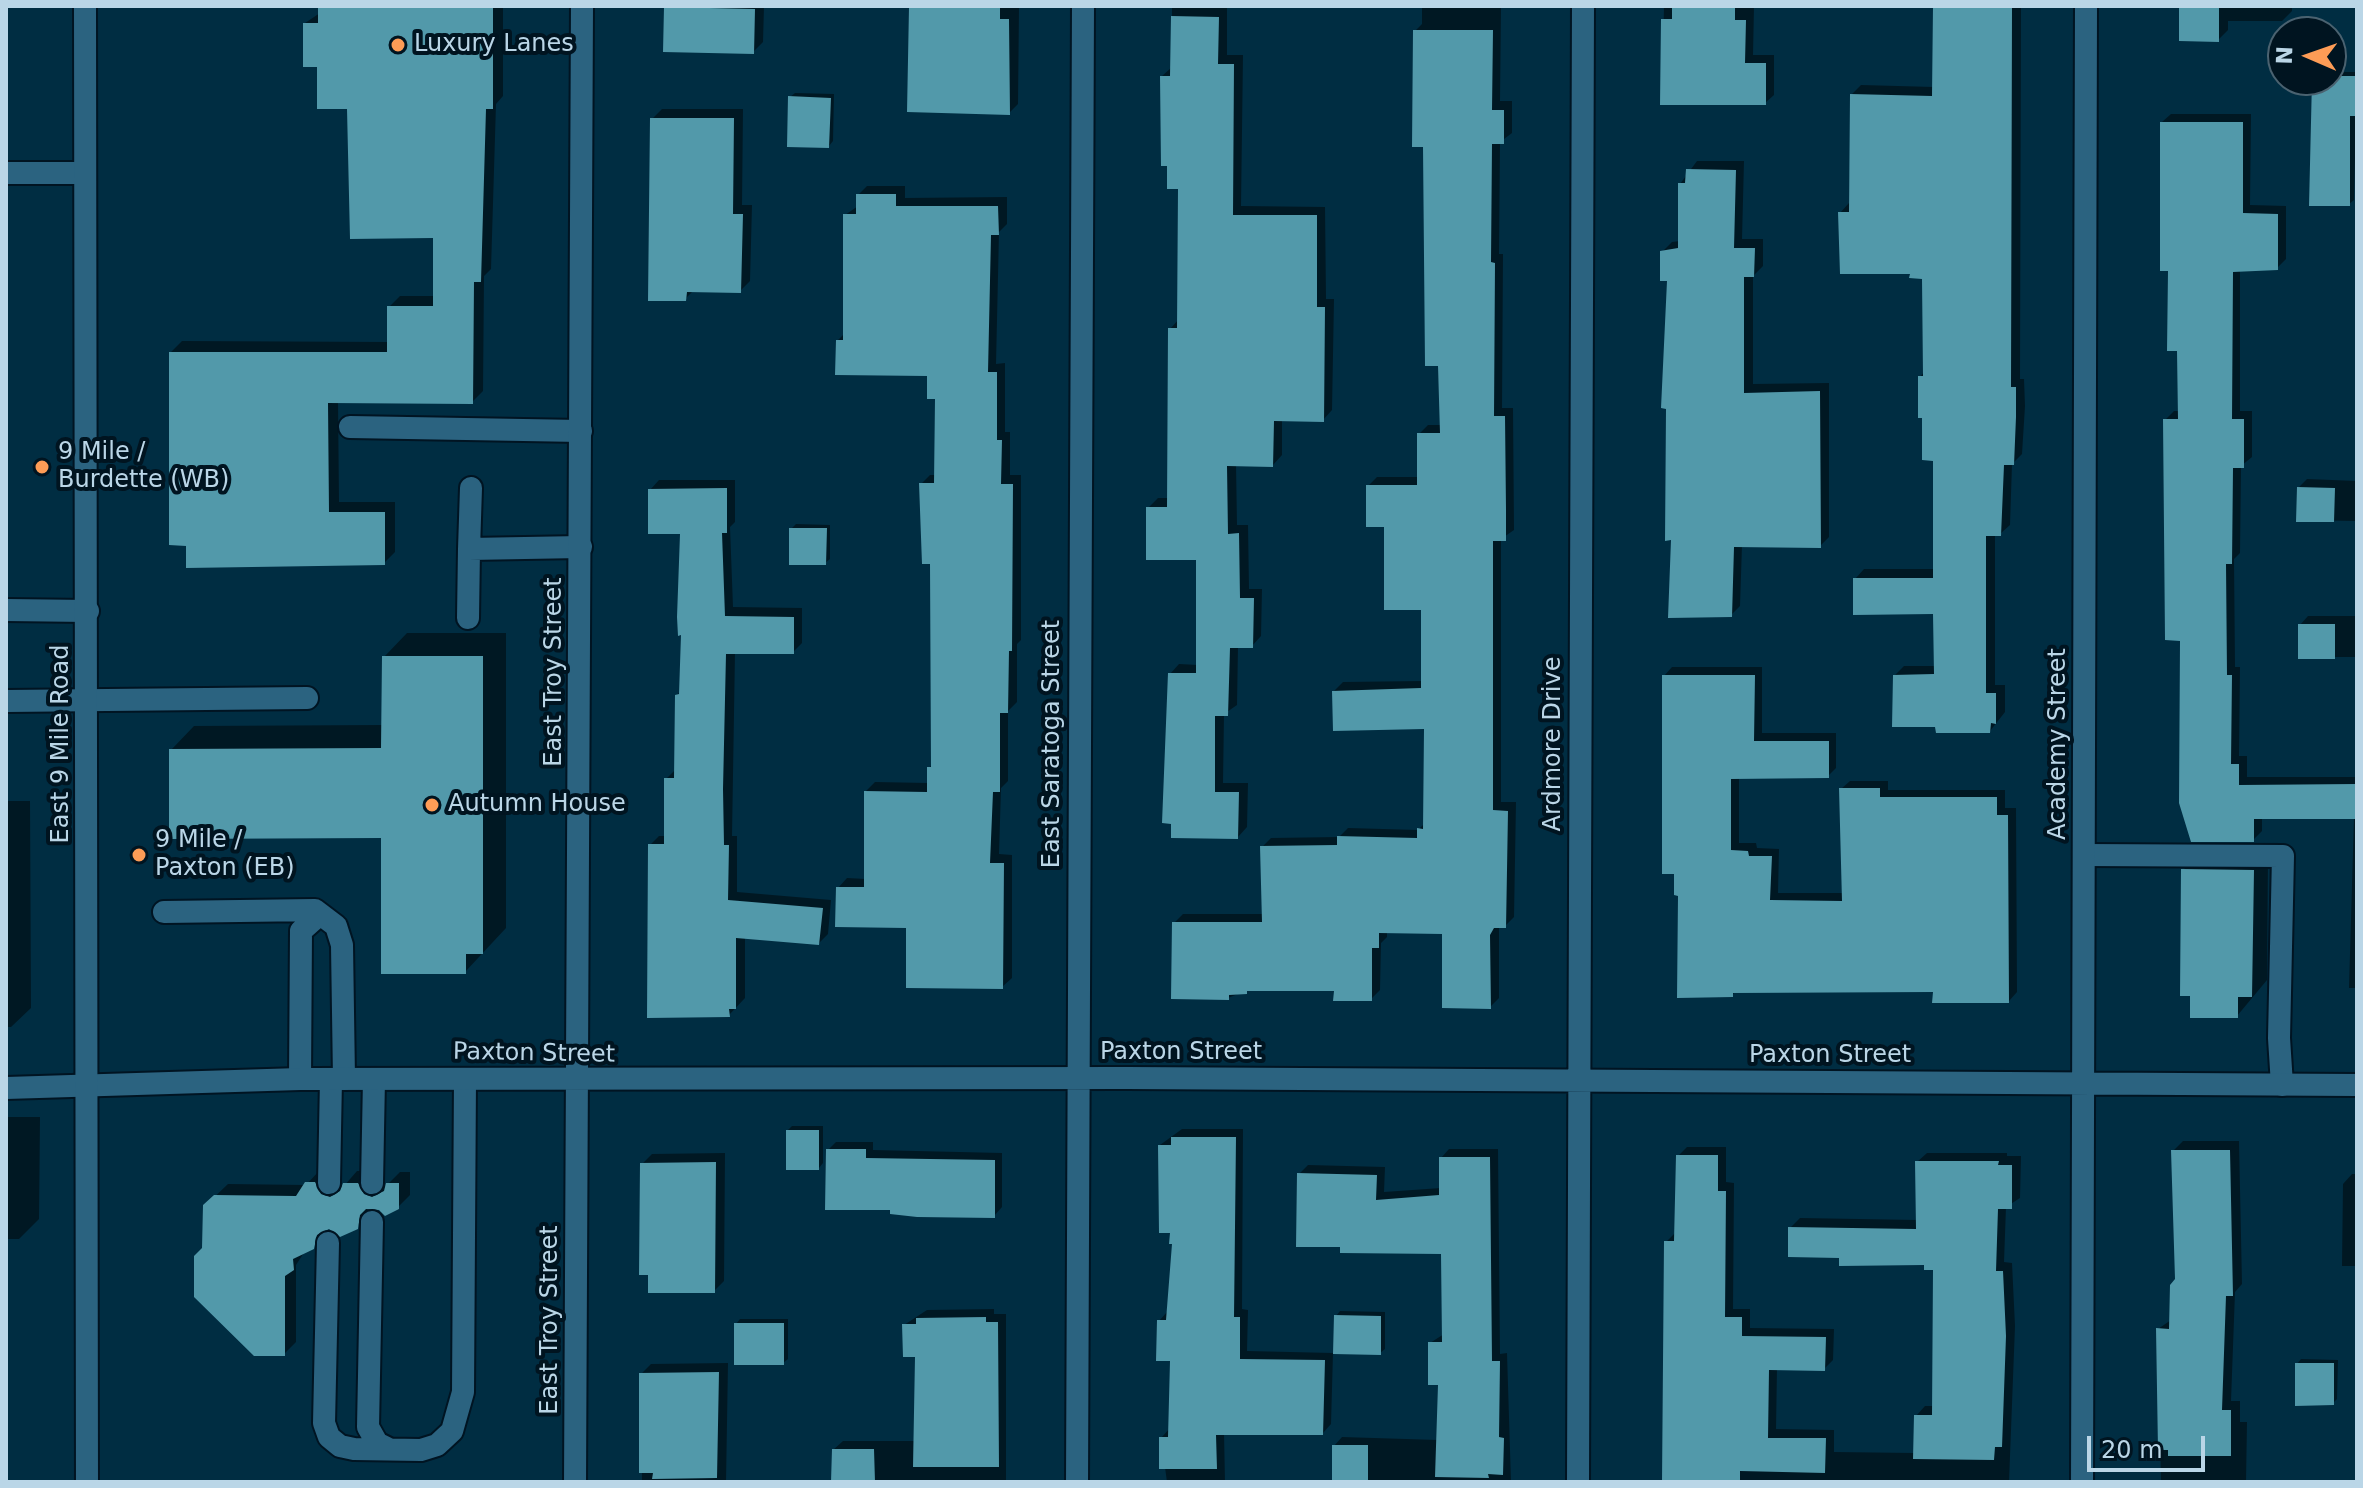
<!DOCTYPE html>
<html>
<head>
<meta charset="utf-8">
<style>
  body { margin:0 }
  #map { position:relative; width:2363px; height:1488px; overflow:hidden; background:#002d42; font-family:"DejaVu Sans",sans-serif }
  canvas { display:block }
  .frame { position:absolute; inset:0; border:8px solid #bad6e7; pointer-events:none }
  .north { position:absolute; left:2267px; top:16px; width:80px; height:80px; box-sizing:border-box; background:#001420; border:2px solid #4a6270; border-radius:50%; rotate:272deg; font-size:22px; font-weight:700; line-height:32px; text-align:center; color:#bad6e7 }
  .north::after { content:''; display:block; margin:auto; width:28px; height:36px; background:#fd9c56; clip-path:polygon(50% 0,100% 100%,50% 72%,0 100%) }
  .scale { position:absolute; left:2087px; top:1436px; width:118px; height:36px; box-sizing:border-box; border:4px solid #bad6e7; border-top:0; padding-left:10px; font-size:24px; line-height:28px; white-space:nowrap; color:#bad6e7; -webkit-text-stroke:6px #001420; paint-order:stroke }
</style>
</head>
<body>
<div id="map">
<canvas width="2363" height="1488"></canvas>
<div class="frame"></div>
<div class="north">N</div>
<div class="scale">20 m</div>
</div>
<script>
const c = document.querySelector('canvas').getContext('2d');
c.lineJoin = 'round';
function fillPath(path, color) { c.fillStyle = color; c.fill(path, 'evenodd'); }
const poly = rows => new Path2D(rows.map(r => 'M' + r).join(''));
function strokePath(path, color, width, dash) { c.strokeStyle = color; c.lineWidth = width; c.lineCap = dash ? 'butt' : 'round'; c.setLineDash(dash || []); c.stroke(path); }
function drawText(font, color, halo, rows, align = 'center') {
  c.font = font + ' "DejaVu Sans",sans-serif'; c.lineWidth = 8; c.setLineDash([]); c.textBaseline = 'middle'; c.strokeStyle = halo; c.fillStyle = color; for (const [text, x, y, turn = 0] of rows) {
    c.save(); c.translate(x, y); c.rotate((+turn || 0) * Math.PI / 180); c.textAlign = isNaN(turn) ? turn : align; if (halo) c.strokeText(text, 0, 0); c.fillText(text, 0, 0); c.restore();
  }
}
const shadow = poly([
  [320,6,503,6,503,96,496,104,491,269,484,276,483,391,472,402,338,401,339,502,395,502,395,552,384,563,188,544,171,352,182,341,389,342,389,307,400,296,435,296,435,236,319,65,305,23,320,13],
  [668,6,764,6,763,42,753,52],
  [913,6,1019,6,1018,104,1009,113],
  [1172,6,1227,6,1227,55,1243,55,1241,206,1325,207,1326,299,1334,299,1332,410,1323,420,1282,419,1282,455,1273,465,1236,464,1237,525,1248,525,1249,589,1262,589,1261,636,1252,646,1238,646,1237,705,1224,714,1223,783,1248,783,1247,827,1238,837,1173,836,1170,674,1179,664,1198,665,1198,558,1148,508,1158,498,1169,498,1170,329,1179,319,1180,187,1162,76,1172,67],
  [1422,6,1501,6,1500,101,1512,101,1512,133,1500,142,1499,254,1503,254,1502,408,1513,408,1514,530,1501,539,1501,802,1516,802,1514,917,1505,926,1499,926,1499,998,1490,1007,1444,932,1387,931,1387,937,1381,943,1380,990,1371,999,1336,989,1250,989,1228,998,1174,923,1183,914,1264,914,1262,847,1271,838,1339,837,1348,828,1418,830,1425,823,1426,726,1334,691,1343,682,1423,681,1423,608,1368,486,1377,477,1419,477,1419,434,1428,425,1442,425,1415,31,1422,24],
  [1664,6,1754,6,1753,55,1774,55,1774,95,1765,103,1662,103],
  [1935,6,2021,6,2020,379,2024,379,2025,406,2022,454,2012,464,2010,525,2000,534,1995,534,1995,685,2005,685,2005,712,1990,731,1937,725,1895,675,1904,666,1936,666,1935,612,1855,579,1864,569,1935,569,1935,459,1920,377,1924,372,1924,277,1912,272,1840,213,1849,203,1852,94,1861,85,1934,87],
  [2181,6,2292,6,2292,11,2282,21,2228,21,2228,30,2218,40],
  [2331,72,2357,72,2354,200,2349,204,2314,80,2331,80],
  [795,93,834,94,833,141,829,146,790,97],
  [662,109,743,109,742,205,752,205,750,281,740,291,694,290,685,299,652,119],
  [2171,114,2251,114,2250,205,2286,206,2286,259,2277,268,2240,270,2240,411,2252,411,2252,457,2241,466,2240,553,2234,559,2235,667,2240,667,2239,756,2247,756,2247,777,2357,777,2357,988,2349,988,2354,817,2262,817,2262,831,2253,840,2182,640,2165,420,2174,411,2180,411,2179,349,2170,269,2162,122],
  [1697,161,1744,161,1742,239,1763,239,1763,266,1753,276,1753,384,1829,383,1829,537,1820,546,1742,545,1740,606,1731,615,1673,538,1669,279,1662,252,1672,242,1680,241,1680,184],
  [867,186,905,186,905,198,1007,197,1007,224,999,232,996,364,1005,363,1005,432,1010,432,1010,475,1021,475,1021,640,1017,644,1017,702,1008,711,1008,781,1001,788,999,854,1012,855,1012,978,1002,987,908,926,838,888,847,878,866,879,866,791,875,782,929,783,929,768,933,764,932,562,921,484,930,475,936,475,937,397,929,374,838,340,845,333,845,215,858,206,858,195],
  [2307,479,2357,481,2357,521,2298,520,2298,488],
  [659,480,735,480,735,522,730,527,733,607,802,608,802,643,793,652,735,652,732,836,737,836,737,892,831,900,828,934,819,943,745,937,745,998,729,1015,650,845,659,836,666,836,666,779,676,769,677,695,681,691,682,532,650,490],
  [796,524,830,525,830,559,825,563,791,529],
  [2308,616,2357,616,2357,657,2300,657,2300,625],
  [407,633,506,633,506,928,465,972,383,836,171,750,194,726,384,725,384,657],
  [1672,667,1762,667,1762,733,1836,733,1836,768,1828,776,1739,777,1739,843,1756,843,1757,848,1779,849,1778,893,1844,893,1841,789,1850,781,1888,781,1888,790,2005,790,2005,808,2016,808,2017,992,2009,1001,1935,990,1736,991,1732,995,1680,894,1664,676],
  [6,801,30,801,31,1008,11,1027,6,1027],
  [2198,855,2268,856,2267,980,2237,1016,2183,870],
  [6,1117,40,1117,39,1219,19,1239,6,1239],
  [792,1126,823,1126,823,1163,819,1168,788,1130],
  [1182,1129,1243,1129,1242,1309,1248,1310,1247,1351,1333,1353,1331,1424,1323,1433,1224,1433,1225,1482,1167,1482,1161,1438,1170,1428,1172,1359,1159,1321,1167,1312,1174,1242,1160,1145],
  [2183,1141,2239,1141,2242,1284,2235,1292,2231,1401,2240,1401,2240,1422,2247,1422,2246,1482,2161,1482,2158,1329,2171,1320,2177,1279,2173,1151],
  [836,1142,873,1142,873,1150,1002,1153,1002,1207,994,1216,892,1208,828,1150],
  [1687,1147,1726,1147,1726,1182,1734,1183,1733,1309,1750,1309,1750,1328,1834,1329,1833,1360,1824,1369,1777,1368,1776,1429,1834,1430,1834,1452,1915,1453,1916,1416,1925,1406,1934,1406,1935,1268,1926,1263,1841,1256,1790,1228,1800,1218,1918,1220,1917,1162,1927,1153,2007,1153,2007,1156,2021,1156,2020,1198,2006,1207,2004,1262,2012,1263,2015,1326,2009,1482,1664,1482,1666,1242,1675,1233,1678,1156],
  [1449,1149,1498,1149,1500,1354,1507,1353,1511,1482,1334,1482,1334,1446,1342,1437,1438,1440,1440,1383,1430,1343,1444,1334,1443,1252,1342,1245,1299,1174,1308,1165,1385,1167,1384,1192,1441,1188,1441,1158],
  [725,1153,724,1281,714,1291,642,1164,652,1154],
  [319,1171,333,1183,344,1186,357,1171,370,1171,376,1183,386,1186,400,1172,410,1172,410,1195,397,1208,370,1208,369,1215,357,1227,326,1229,325,1235,305,1251,296,1265,296,1342,284,1354,204,1249,205,1206,228,1184,306,1185],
  [2352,1174,2357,1174,2357,1266,2342,1266,2343,1184],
  [994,1309,994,1314,1006,1314,1006,1482,833,1482,833,1450,843,1441,916,1441,917,1355,904,1325,927,1310],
  [1340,1311,1385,1312,1385,1349,1380,1353,1336,1316],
  [740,1319,788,1319,788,1359,783,1363,736,1324],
  [2301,1359,2338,1360,2337,1399,2333,1403,2297,1364],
  [728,1363,726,1482,642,1482,641,1374,651,1364]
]);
const building = poly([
  [318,6,493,6,493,109,486,109,481,282,474,282,473,404,328,403,329,512,385,512,385,565,186,568,186,546,169,545,169,352,387,352,387,306,433,306,433,238,350,239,347,109,317,109,317,67,303,67,303,23,318,23],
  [1000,6,1000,19,1009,19,1010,115,907,112,909,7],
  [1672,6,1735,6,1735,20,1746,20,1745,63,1766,63,1766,105,1660,105,1661,19,1672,19],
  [1933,6,2012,7,2011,387,2016,387,2016,417,2014,465,2004,465,2001,536,1986,536,1986,693,1996,693,1996,724,1991,723,1990,733,1936,733,1935,727,1892,727,1893,675,1934,674,1933,614,1853,615,1853,578,1933,578,1933,461,1922,460,1922,418,1918,418,1918,376,1923,376,1922,279,1909,278,1910,274,1840,274,1838,212,1849,212,1850,94,1932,96],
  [2179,6,2219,6,2219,42,2179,41],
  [664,7,755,9,754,54,663,52],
  [1171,16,1219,17,1218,64,1234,64,1233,215,1317,215,1317,307,1325,307,1324,422,1274,421,1273,467,1227,466,1228,534,1239,533,1240,598,1254,598,1253,648,1230,648,1228,716,1215,716,1215,792,1239,792,1238,839,1171,838,1171,824,1162,823,1168,673,1196,673,1196,560,1146,560,1146,507,1167,507,1168,328,1177,328,1178,189,1167,189,1167,166,1161,166,1160,76,1170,76],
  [1413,30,1493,30,1492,110,1504,110,1504,144,1492,144,1491,262,1495,263,1494,416,1505,416,1506,510,1506,541,1493,541,1493,810,1508,811,1507,870,1506,928,1494,928,1490,935,1491,1009,1442,1008,1442,934,1379,933,1379,948,1372,948,1372,1001,1333,1001,1334,991,1247,991,1247,994,1229,995,1229,1000,1171,999,1172,922,1262,922,1260,846,1337,845,1337,836,1417,838,1417,828,1423,829,1424,729,1333,731,1332,691,1421,688,1421,610,1384,610,1384,527,1366,527,1366,485,1417,485,1417,433,1440,433,1438,366,1425,366,1423,147,1412,147],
  [2331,76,2356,76,2355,116,2350,116,2350,206,2309,206,2312,80,2331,80],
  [788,96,831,98,829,148,787,147],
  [650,118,734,118,733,214,743,214,741,293,687,292,686,301,648,301],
  [2160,122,2243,122,2243,213,2278,214,2278,270,2233,272,2232,419,2244,419,2244,468,2233,468,2232,564,2226,564,2227,675,2232,675,2231,764,2239,764,2239,785,2357,784,2357,819,2254,819,2254,842,2191,842,2179,803,2180,641,2165,640,2163,419,2178,419,2177,351,2167,351,2168,271,2160,271],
  [1686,169,1736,170,1734,248,1755,248,1754,277,1744,277,1744,393,1820,391,1821,548,1734,547,1732,617,1668,618,1671,540,1665,541,1666,409,1661,408,1667,281,1660,281,1660,251,1678,248,1678,183,1685,183],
  [856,194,896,194,896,206,998,206,999,235,991,235,988,372,997,372,997,440,1002,440,1001,484,1013,484,1012,651,1009,651,1008,713,1000,713,1000,792,993,792,990,863,1004,863,1003,989,906,988,906,928,835,927,836,887,864,887,864,791,927,792,927,767,931,767,930,564,922,564,919,483,934,483,935,399,927,399,927,376,835,375,836,340,843,340,843,214,856,214],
  [2297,487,2335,488,2334,522,2296,522],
  [727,488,727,533,722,533,725,616,794,617,794,654,726,654,723,789,724,845,729,845,728,900,823,908,819,945,736,938,736,1009,729,1009,730,1017,647,1018,648,844,664,844,664,778,674,778,675,695,679,694,681,635,678,636,677,617,680,534,648,534,648,489],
  [789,528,827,528,826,565,789,565],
  [2298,624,2335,624,2335,659,2298,659],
  [382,656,483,656,483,954,466,954,466,974,381,974,381,838,169,839,169,749,381,748],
  [1662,675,1755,675,1754,741,1829,741,1829,778,1731,779,1731,850,1748,851,1749,856,1772,856,1770,900,1842,901,1839,788,1880,788,1880,797,1997,797,1997,815,2008,815,2009,1003,1932,1003,1933,992,1733,993,1733,997,1677,998,1678,896,1674,895,1674,874,1662,874],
  [2181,869,2254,870,2252,997,2238,997,2238,1018,2190,1018,2190,996,2180,996],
  [786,1130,819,1130,819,1170,786,1170],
  [1171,1137,1236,1137,1234,1317,1240,1317,1240,1359,1325,1360,1323,1435,1216,1435,1217,1469,1159,1469,1159,1437,1168,1437,1170,1361,1156,1361,1157,1320,1166,1320,1172,1244,1169,1244,1170,1233,1159,1233,1158,1145,1171,1145],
  [826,1149,866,1149,866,1158,995,1160,995,1218,917,1217,890,1214,890,1210,825,1210],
  [2171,1150,2230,1150,2233,1296,2226,1296,2222,1410,2231,1410,2231,1456,2168,1456,2168,1450,2158,1450,2156,1328,2169,1329,2170,1285,2175,1279],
  [1676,1155,1718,1155,1718,1191,1726,1191,1725,1317,1742,1317,1742,1336,1826,1337,1825,1371,1769,1370,1768,1438,1826,1438,1825,1473,1740,1471,1740,1482,1662,1482,1664,1241,1674,1241],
  [1439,1157,1490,1157,1492,1361,1500,1361,1499,1437,1504,1438,1503,1475,1488,1474,1489,1478,1435,1477,1438,1385,1428,1385,1428,1342,1442,1342,1441,1254,1340,1253,1340,1247,1296,1247,1297,1173,1377,1175,1376,1200,1439,1195],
  [1915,1161,1999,1161,1998,1165,2012,1165,2012,1209,1998,1209,1996,1271,2003,1271,2006,1336,2002,1447,1995,1447,1994,1460,1913,1459,1914,1415,1932,1415,1933,1270,1924,1270,1924,1265,1839,1266,1839,1258,1788,1257,1788,1227,1916,1229],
  [716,1162,715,1293,648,1293,648,1275,639,1275,640,1163],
  [305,1182,315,1182,321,1194,330,1197,340,1191,343,1183,358,1183,364,1194,372,1197,384,1191,386,1183,399,1183,399,1209,385,1216,379,1210,366,1209,360,1215,358,1229,340,1237,329,1229,317,1235,314,1249,293,1259,294,1270,285,1276,285,1356,254,1356,194,1297,194,1256,202,1248,203,1205,214,1195,296,1196],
  [1334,1315,1381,1316,1381,1355,1333,1354],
  [986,1317,986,1322,998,1322,999,1467,913,1467,915,1357,903,1357,902,1324,916,1324,916,1318],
  [734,1323,784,1323,784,1365,734,1365],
  [2295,1363,2334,1363,2334,1405,2295,1406],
  [719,1372,717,1478,652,1479,653,1473,639,1473,639,1373],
  [1332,1445,1368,1445,1368,1482,1332,1482],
  [832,1449,874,1449,875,1482,831,1482]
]);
const service = poly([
  [350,427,581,431],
  [469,549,471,488],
  [6,610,88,611],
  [468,618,469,549,581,547],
  [6,701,307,698],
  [2084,855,2283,856,2279,1038,2282,1085],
  [164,912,315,910,336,926,342,945,344,1079],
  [300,1079,301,931,320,914],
  [329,1183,331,1079],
  [372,1183,374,1079],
  [372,1222,368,1427,377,1443,389,1449],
  [328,1243,324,1423,329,1437,340,1446,354,1449,421,1450,437,1445,452,1431,463,1392,465,1079]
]);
const minor = poly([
  [6,173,84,173],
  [6,1088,300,1079,1127,1078,2357,1085],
  [575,1482,582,6],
  [1077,1482,1083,6],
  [1578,1482,1583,6],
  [2082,1482,2086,6]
]);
const secondary = poly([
  [85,6,87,1482]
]);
const markers = [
  [398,45,8,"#fd9c56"],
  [42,467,8,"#fd9c56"],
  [432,805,8,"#fd9c56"],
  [139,855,8,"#fd9c56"]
];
const poiNames = [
  ["Luxury Lanes",414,45],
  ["9 Mile /",58,453],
  ["Burdette (WB)",58,481],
  ["Autumn House",448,805],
  ["9 Mile /",155,841],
  ["Paxton (EB)",155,869]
];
const streetNames = [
  ["East Troy Street",555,672,-90],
  ["East 9 Mile Road",62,744,-90],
  ["East Saratoga Street",1053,744,-90],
  ["Ardmore Drive",1554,744,-90],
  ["Academy Street",2059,744,-90],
  ["Paxton Street",1181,1053],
  ["Paxton Street",534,1054,1],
  ["Paxton Street",1830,1056],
  ["East Troy Street",551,1320,-90]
];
fillPath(shadow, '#0007');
fillPath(building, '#5299aa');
strokePath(service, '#001422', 26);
strokePath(minor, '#001422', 26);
strokePath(secondary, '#001422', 26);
strokePath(service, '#2b6380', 22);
strokePath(minor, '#2b6380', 22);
strokePath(secondary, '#2b6380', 22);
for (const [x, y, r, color] of markers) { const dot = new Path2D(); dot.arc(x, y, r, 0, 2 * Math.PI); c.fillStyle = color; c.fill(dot); strokePath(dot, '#001420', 3); }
drawText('24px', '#bad6e7', '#001420', poiNames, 'left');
drawText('24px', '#bad6e7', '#001420', streetNames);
</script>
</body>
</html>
